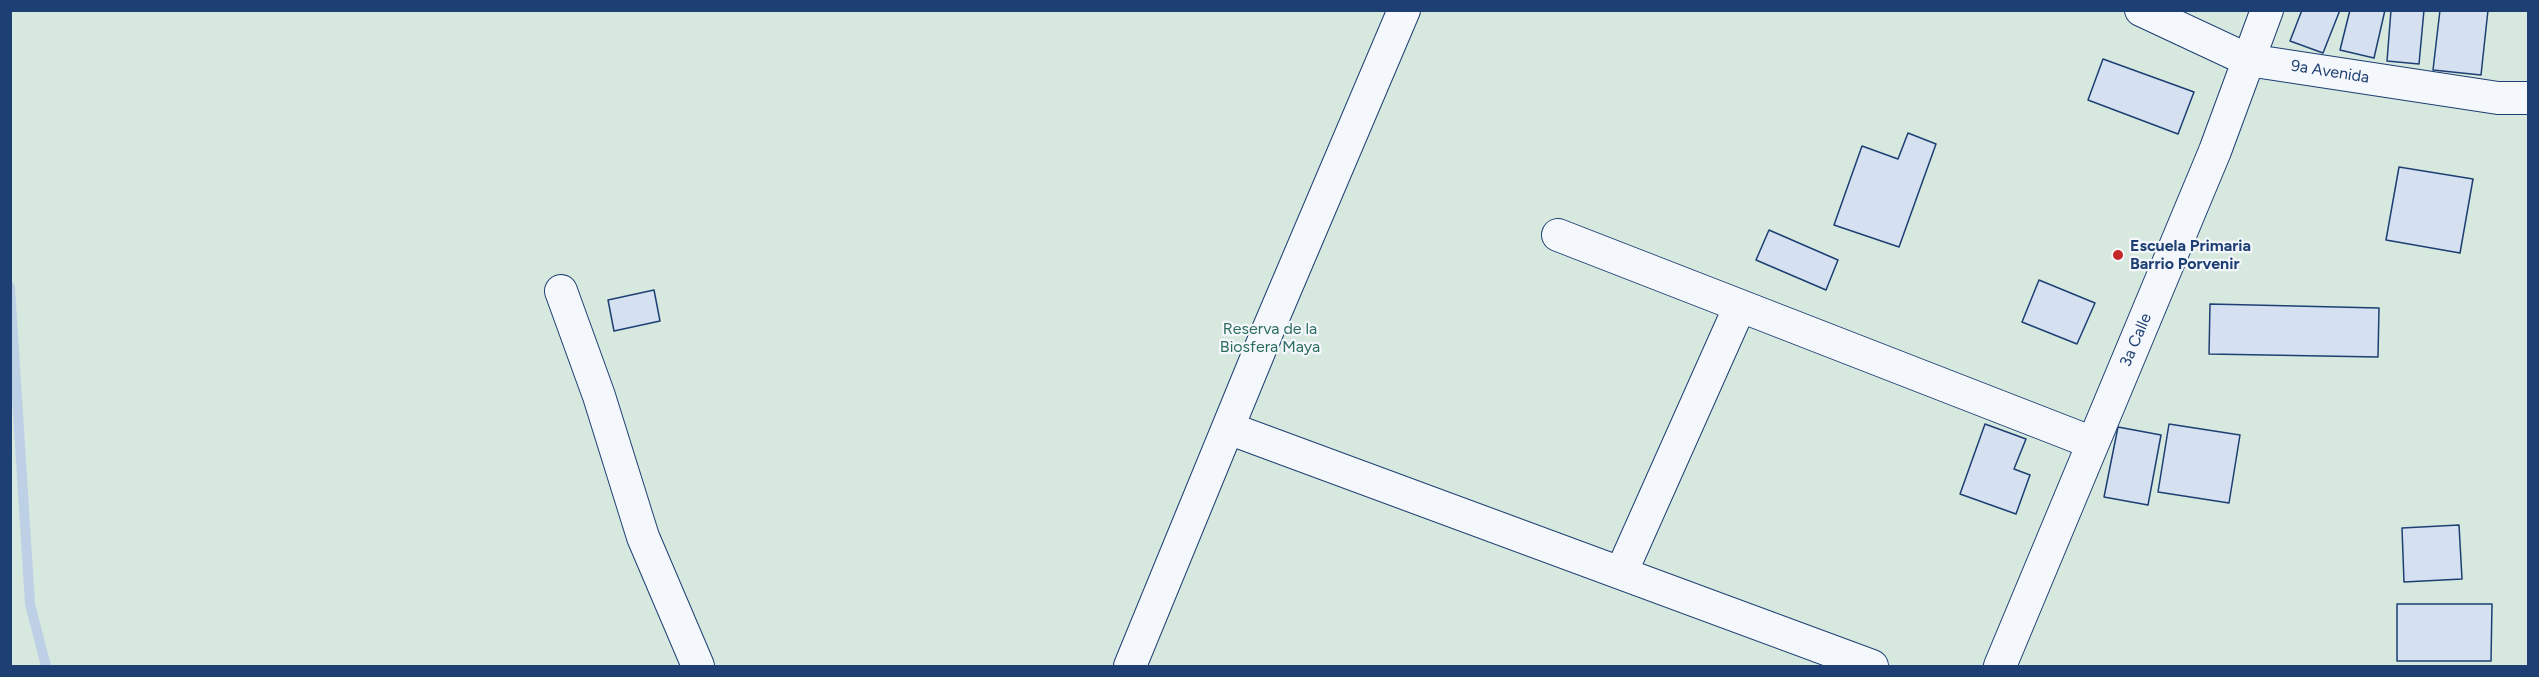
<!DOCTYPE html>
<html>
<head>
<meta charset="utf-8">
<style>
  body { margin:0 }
  #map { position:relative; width:2539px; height:677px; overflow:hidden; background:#f4f7fb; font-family:Figtree,sans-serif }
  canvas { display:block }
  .frame { position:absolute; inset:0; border:12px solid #1d3f73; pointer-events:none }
</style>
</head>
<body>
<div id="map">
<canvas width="2539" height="677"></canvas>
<div class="frame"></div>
</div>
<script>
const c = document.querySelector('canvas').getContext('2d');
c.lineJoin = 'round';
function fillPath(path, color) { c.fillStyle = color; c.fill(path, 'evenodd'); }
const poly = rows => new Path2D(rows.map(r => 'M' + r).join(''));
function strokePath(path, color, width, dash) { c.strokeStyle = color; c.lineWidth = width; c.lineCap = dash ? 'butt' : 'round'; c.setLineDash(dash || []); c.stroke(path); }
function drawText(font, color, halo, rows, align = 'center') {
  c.font = font + ' Figtree,sans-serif'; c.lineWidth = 4.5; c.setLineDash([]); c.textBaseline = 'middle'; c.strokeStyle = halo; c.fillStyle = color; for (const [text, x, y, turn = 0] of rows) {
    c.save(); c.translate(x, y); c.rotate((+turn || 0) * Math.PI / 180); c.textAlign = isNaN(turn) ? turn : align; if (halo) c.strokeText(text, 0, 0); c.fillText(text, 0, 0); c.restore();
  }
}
const green = poly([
  [10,11,2528,11,2528,666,11,666,10,11]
]);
const stream = poly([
  [10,287,30,604,46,666]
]);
const building = poly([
  [2302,10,2340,10,2323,53,2290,41,2302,10],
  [2350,10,2385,10,2374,58,2340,50,2350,10],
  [2391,10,2424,10,2419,64,2387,61,2391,10],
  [2440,10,2488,10,2481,75,2433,70,2440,10],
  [2103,59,2194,92,2178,134,2088,100,2103,59],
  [1908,133,1936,144,1899,247,1834,225,1862,146,1898,159,1908,133],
  [2399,167,2473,179,2460,253,2386,240,2399,167],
  [1769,230,1838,260,1826,290,1756,260,1769,230],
  [2039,280,2095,303,2077,344,2022,322,2039,280],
  [654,290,660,321,614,331,608,300,654,290],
  [2210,304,2379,308,2378,357,2209,354,2210,304],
  [1985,424,2026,439,2014,469,2030,475,2016,514,1960,494,1985,424],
  [2169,424,2240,435,2229,503,2158,492,2169,424],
  [2118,427,2161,435,2148,505,2104,497,2118,427],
  [2459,525,2462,579,2404,582,2402,528,2459,525],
  [2397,604,2492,604,2491,661,2397,661,2397,604]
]);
const minor = poly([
  [2141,10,2248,60,2498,98,2528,98],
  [1558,235,2093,443],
  [561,291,599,396,643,537,698,666],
  [1228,428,1872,666],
  [1621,573,1740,306],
  [1130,666,1268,330,1404,10],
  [2000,666,2215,151,2267,10]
]);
const markers = [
  [2118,255,6,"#c62828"]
];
const streetNames = [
  ["9a Avenida",2330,72,9],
  ["3a Calle",2136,340,-67]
];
const poiNames = [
  ["Escuela Primaria",2130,246],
  ["Barrio Porvenir",2130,264]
];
const parkNames = [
  ["Reserva de la",1270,329],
  ["Biosfera Maya",1270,347]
];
fillPath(green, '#d7e8df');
strokePath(green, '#687fa3', 1.5);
strokePath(stream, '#bed0e5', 10);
fillPath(building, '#d5e0f0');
strokePath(building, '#1d3f73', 1.5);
strokePath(minor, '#1d3f73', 34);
strokePath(minor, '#f4f7fb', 32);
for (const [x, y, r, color] of markers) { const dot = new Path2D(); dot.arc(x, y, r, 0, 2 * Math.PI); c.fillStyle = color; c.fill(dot); strokePath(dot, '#f4f7fb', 2); }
drawText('16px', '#1d3f73', '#f4f7fb', streetNames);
drawText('bold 16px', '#1d3f73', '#f4f7fb', poiNames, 'left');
drawText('16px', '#2c6c60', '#f4f7fb', parkNames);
</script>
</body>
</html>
